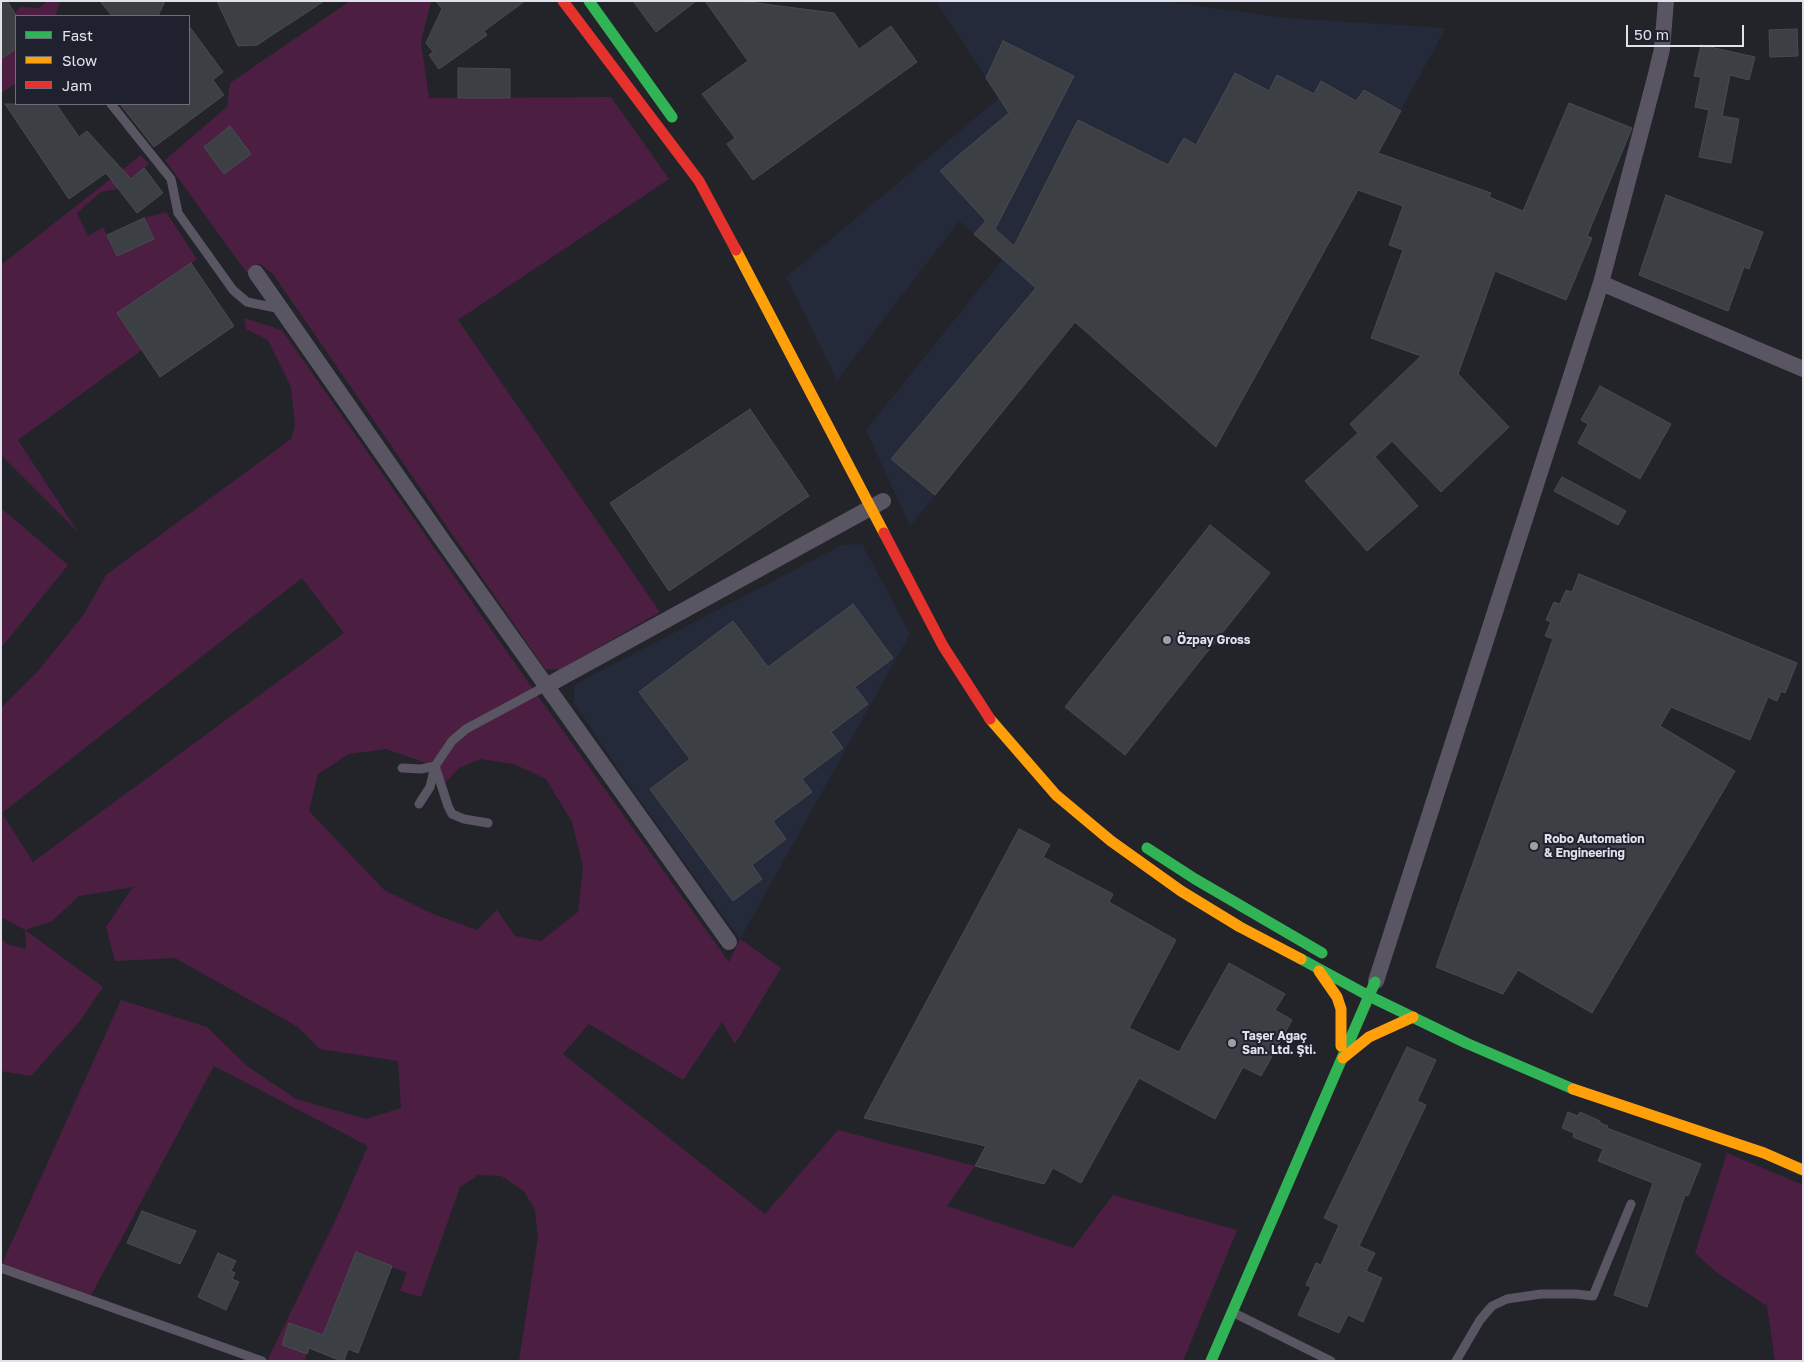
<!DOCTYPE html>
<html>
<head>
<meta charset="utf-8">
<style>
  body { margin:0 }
  #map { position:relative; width:1804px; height:1362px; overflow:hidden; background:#22242a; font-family:"Golos Text",sans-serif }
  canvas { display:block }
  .frame { position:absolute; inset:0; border:2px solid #dfe2ea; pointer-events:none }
  .legend { position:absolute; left:15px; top:15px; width:175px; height:90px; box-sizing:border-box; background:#1f222e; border:1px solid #6c6f79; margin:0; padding:6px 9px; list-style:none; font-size:15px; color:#dfe2ea }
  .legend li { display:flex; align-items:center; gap:10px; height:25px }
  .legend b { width:25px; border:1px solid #6c6f79 }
  .scale { position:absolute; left:1626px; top:25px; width:118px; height:22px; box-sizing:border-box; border:2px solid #dfe2ea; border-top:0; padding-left:6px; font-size:15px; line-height:18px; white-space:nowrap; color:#dfe2ea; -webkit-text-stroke:4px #1f222e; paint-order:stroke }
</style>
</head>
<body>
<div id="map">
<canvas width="1804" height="1362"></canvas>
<div class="frame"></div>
<ul class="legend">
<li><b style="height:6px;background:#30b455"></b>Fast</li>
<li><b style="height:6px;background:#ff9f0a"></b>Slow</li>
<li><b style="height:6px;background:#e5322d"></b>Jam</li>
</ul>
<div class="scale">50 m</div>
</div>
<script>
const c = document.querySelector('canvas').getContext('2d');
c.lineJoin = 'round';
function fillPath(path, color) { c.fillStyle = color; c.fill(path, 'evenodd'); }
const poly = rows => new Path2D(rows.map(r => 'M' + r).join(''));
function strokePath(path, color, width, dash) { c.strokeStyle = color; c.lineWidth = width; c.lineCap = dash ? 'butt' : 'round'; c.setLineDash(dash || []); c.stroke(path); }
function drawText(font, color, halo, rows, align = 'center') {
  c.font = font + ' "Golos Text",sans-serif'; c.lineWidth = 4; c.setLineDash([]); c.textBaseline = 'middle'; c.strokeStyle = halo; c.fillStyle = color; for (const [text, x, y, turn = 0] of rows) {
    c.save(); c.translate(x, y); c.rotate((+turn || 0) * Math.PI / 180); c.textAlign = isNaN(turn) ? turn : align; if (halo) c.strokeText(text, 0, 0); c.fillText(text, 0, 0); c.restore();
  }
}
const built = poly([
  [936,1,1165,1,1286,18,1446,28,1216,447,1075,322,910,526,866,430,1003,259,959,221,837,380,786,277,999,98],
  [862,544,910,634,740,939,638,798,574,703,574,685,842,545]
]);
const green = poly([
  [48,1,61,1,55,16,17,16,15,13,20,7,39,8],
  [350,1,431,1,421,42,429,98,611,97,669,179,458,320,660,612,559,670,545,669,273,274,259,263,247,273,165,160,227,107,230,83],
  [16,49,16,83,1,93,1,59],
  [141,155,149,164,118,189,101,192,77,213,88,236,103,227,117,256,144,218,166,212,197,259,191,263,142,350,18,440,78,532,1,455,1,265],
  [244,318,282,330,535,692,729,962,740,939,781,968,735,1044,722,1022,683,1080,589,1024,563,1054,765,1214,838,1130,975,1166,947,1206,1073,1248,1113,1195,1237,1230,1183,1361,519,1361,538,1237,535,1210,524,1191,501,1176,478,1175,460,1187,421,1297,400,1291,407,1273,356,1252,321,1341,312,1339,304,1361,267,1361,337,1217,368,1146,214,1066,89,1299,1,1266,121,1000,207,1027,247,1066,296,1099,366,1119,401,1108,398,1061,320,1049,298,1027,175,958,115,961,106,927,133,887,79,896,52,921,25,930,103,987,80,1021,31,1076,1,1071,1,938,7,944,26,949,25,930,1,917,1,708,39,670,84,614,106,575,291,439,295,425,291,387,268,340,246,329],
  [302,578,344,633,33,862,2,813],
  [386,749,435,766,441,787,459,768,480,759,514,764,546,779,572,822,583,867,578,912,541,941,515,936,497,910,477,930,433,914,384,890,309,811,318,774,349,754],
  [1,508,68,565,1,648],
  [1727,1153,1803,1185,1803,1361,1775,1361,1767,1306,1716,1272,1695,1253]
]);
const building = poly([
  [1,1,7,1,16,15,16,49,1,59,1,1],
  [100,1,165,1,158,16,112,16,100,1],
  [217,1,324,1,257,45,238,46,217,1],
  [436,1,525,1,484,31,487,35,439,69,429,55,433,52,426,43,442,9,436,1],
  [633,1,696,1,656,32,633,1],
  [705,1,741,1,834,13,859,49,891,26,917,62,753,180,727,144,735,138,702,94,748,61,705,1],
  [189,26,223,72,213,80,224,95,154,147,120,104,189,104,189,26],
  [1797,29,1798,56,1770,57,1769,30,1797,29],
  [1003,41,1074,76,995,229,1014,246,1078,120,1168,165,1184,138,1196,145,1235,73,1269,91,1277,75,1314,94,1321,81,1356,101,1364,90,1401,111,1378,153,1491,193,1489,197,1523,211,1569,103,1632,128,1587,236,1592,238,1566,300,1495,271,1458,374,1509,427,1441,492,1392,441,1375,457,1418,506,1367,551,1305,481,1358,433,1350,424,1421,356,1371,338,1403,250,1389,245,1403,206,1358,190,1216,447,1075,322,935,495,891,459,1036,288,974,234,986,221,940,171,1009,113,986,78,1003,41],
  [1701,45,1755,57,1749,80,1730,75,1722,116,1739,119,1731,163,1699,157,1709,110,1695,107,1701,77,1694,76,1701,45],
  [458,68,510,69,510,98,458,98,458,68],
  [5,104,56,104,79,137,87,131,131,179,144,168,163,193,137,213,106,173,69,199,5,104],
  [230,126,251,154,224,174,204,147,230,126],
  [1666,195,1763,232,1749,269,1744,267,1728,311,1639,275,1666,195],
  [144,218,154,239,117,256,107,235,144,218],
  [191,263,234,326,160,377,117,313,191,263],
  [1600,386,1671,424,1640,479,1578,443,1588,424,1581,420,1600,386],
  [750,409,809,496,669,591,610,503,750,409],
  [1562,477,1626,511,1618,525,1554,491,1562,477],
  [1210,525,1270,573,1125,755,1065,707,1210,525],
  [1579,574,1797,663,1785,693,1781,691,1777,701,1768,697,1750,740,1671,707,1660,726,1735,771,1592,1013,1518,970,1503,994,1436,967,1553,639,1545,636,1551,622,1546,620,1554,602,1560,604,1566,590,1572,592,1579,574],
  [853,604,893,658,855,687,868,704,831,732,843,748,802,779,812,792,773,821,786,839,752,865,762,879,733,901,650,789,690,759,639,692,733,621,768,667,853,604],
  [1019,829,1050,845,1043,857,1113,894,1109,902,1176,940,1129,1028,1179,1052,1229,963,1285,994,1275,1010,1292,1020,1261,1076,1243,1067,1215,1119,1139,1078,1081,1183,1053,1168,1044,1184,975,1166,986,1146,864,1118,1019,829],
  [1407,1047,1436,1060,1417,1101,1426,1105,1359,1246,1375,1253,1366,1271,1382,1278,1363,1322,1348,1315,1339,1333,1298,1315,1311,1287,1306,1285,1316,1263,1321,1265,1339,1225,1324,1218,1407,1047],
  [1568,1112,1578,1116,1580,1112,1600,1121,1600,1123,1608,1126,1607,1128,1701,1164,1688,1196,1685,1195,1647,1307,1614,1295,1653,1183,1598,1161,1603,1149,1573,1137,1574,1133,1562,1128,1568,1112],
  [142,1211,196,1231,180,1264,127,1243,142,1211],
  [356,1252,392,1266,358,1353,348,1349,344,1361,341,1361,309,1348,307,1354,282,1345,289,1323,323,1335,356,1252],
  [218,1253,236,1261,231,1271,235,1273,232,1279,239,1282,226,1310,198,1297,218,1253]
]);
const lane = poly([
  [111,104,171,179,178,213,233,290,247,302,281,309],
  [402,768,421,769,435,766,448,806,452,814,464,819,488,823],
  [419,804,430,787,435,766,452,741,466,729,546,686],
  [1,1268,262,1361],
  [1232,1312,1331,1361],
  [1456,1361,1480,1320,1492,1306,1507,1299,1541,1294,1576,1294,1593,1296,1631,1204]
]);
const street = poly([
  [256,273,443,541,729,942],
  [1601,283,1803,369],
  [546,686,883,501],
  [1376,981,1601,283,1655,78,1662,49,1666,1]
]);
const fast = poly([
  [589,1,672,117],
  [1147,848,1195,879,1322,953],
  [1301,959,1369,996,1466,1043,1573,1089],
  [1211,1361,1375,982]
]);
const slow = poly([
  [736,250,884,533],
  [990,719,1056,795,1111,841,1181,891,1240,927,1301,959],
  [1319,971,1337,997,1341,1009,1341,1046],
  [1343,1058,1369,1037,1413,1017],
  [1573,1089,1764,1153,1803,1170]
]);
const jam = poly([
  [563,1,699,181,736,250],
  [884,533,943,646,990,719]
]);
const markers = [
  [1167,640,5,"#9da0a7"],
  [1534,846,5,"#9da0a7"],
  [1232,1043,5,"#9da0a7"]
];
const poiNames = [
  ["Özpay Gross",1177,640],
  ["Robo Automation",1544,839],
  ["& Engineering",1544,853],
  ["Taşer Ağaç",1242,1036],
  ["San. Ltd. Şti.",1242,1050]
];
fillPath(built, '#252a3a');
fillPath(green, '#4c1f42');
fillPath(building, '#3c3f44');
strokePath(building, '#484b50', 1);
strokePath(lane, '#5a5563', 9);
strokePath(street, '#5a5563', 16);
strokePath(fast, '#30b455', 11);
strokePath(slow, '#ff9f0a', 11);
strokePath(jam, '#e5322d', 11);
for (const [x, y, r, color] of markers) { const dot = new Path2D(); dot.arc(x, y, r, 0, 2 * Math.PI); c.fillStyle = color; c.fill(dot); strokePath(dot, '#1f222e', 2); }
drawText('bold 12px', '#dfe2ea', '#1f222e', poiNames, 'left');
</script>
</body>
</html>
